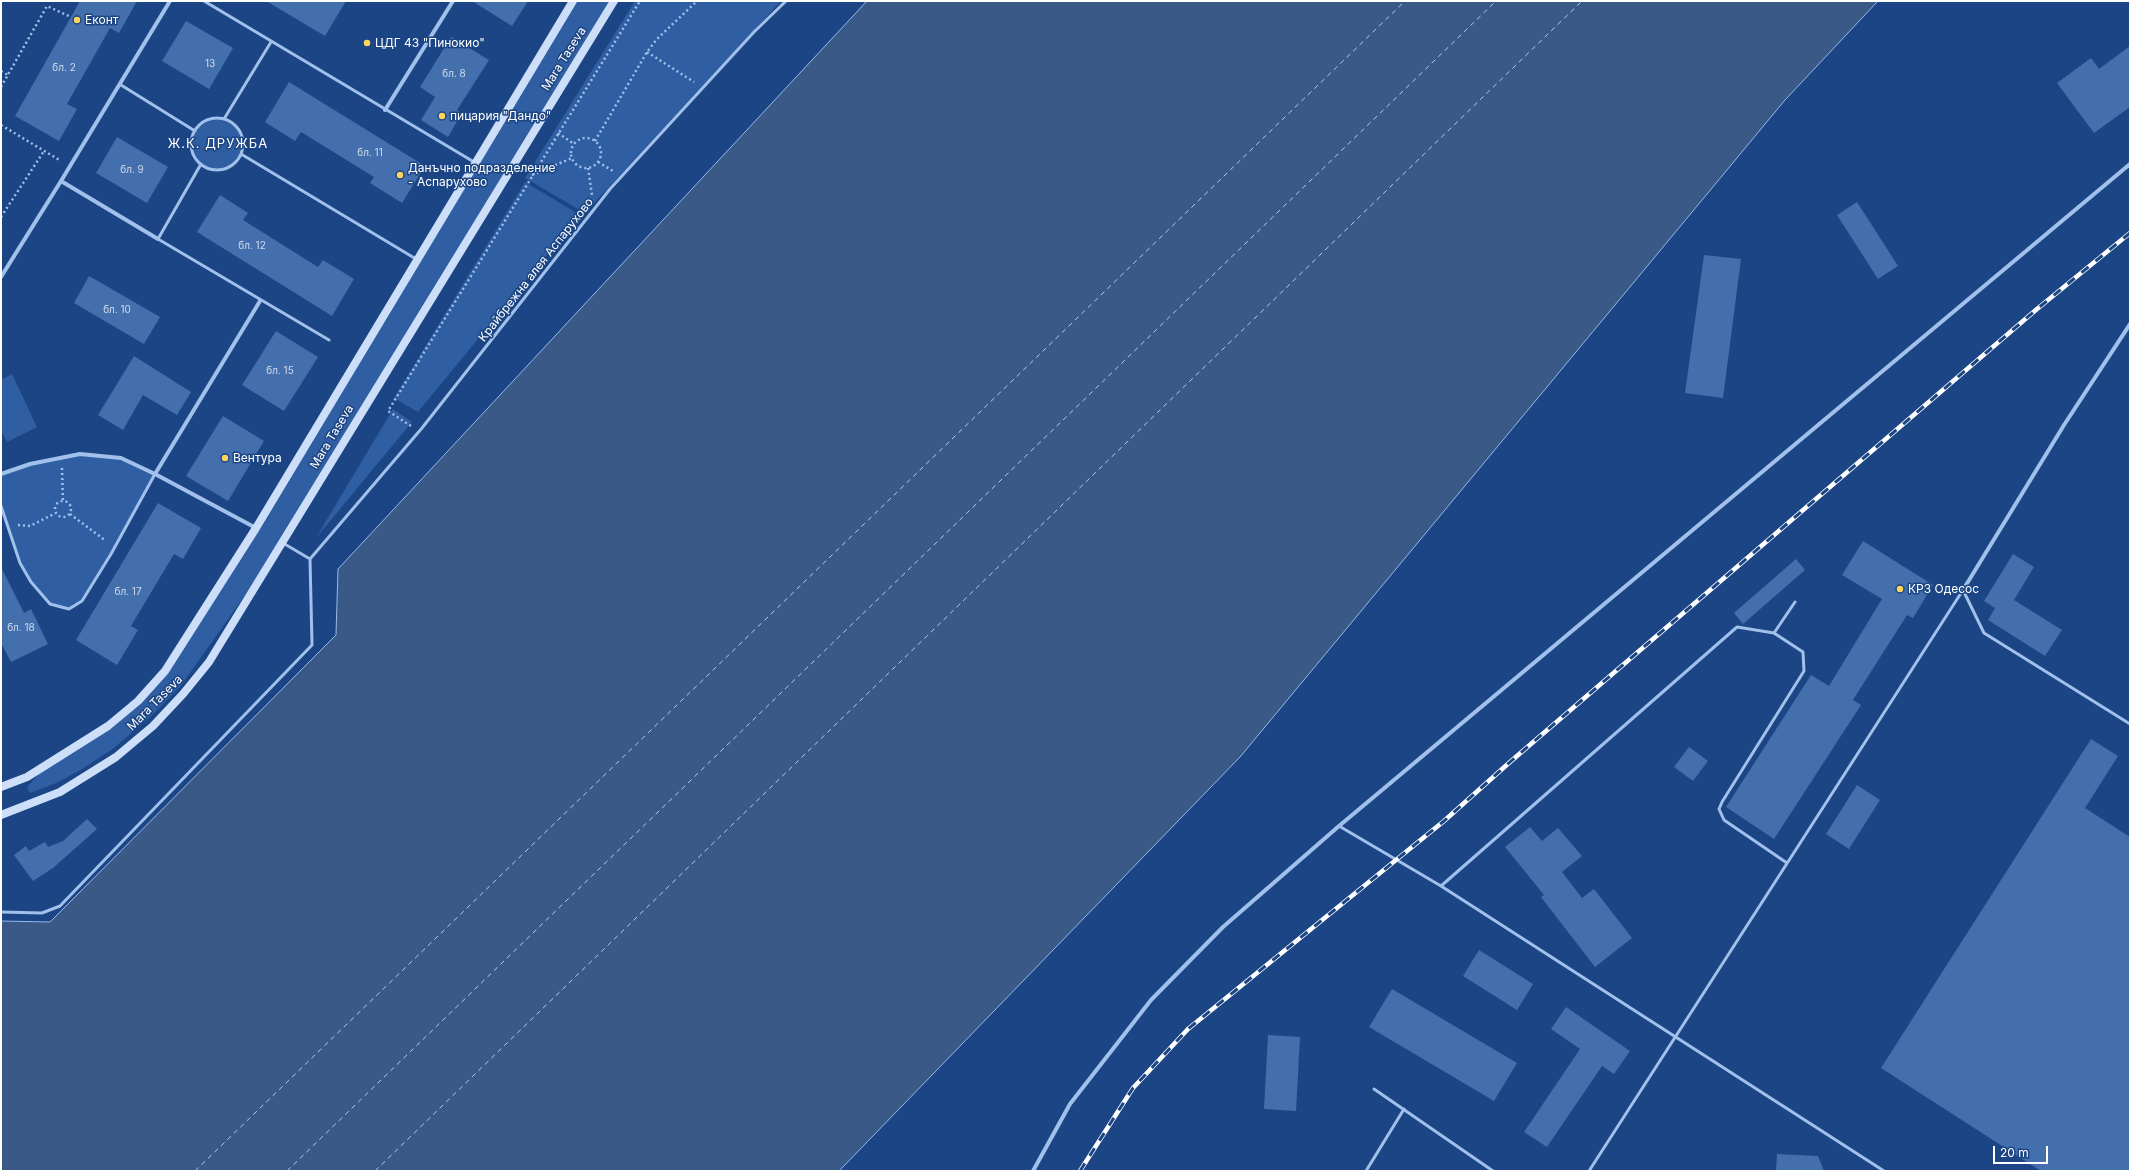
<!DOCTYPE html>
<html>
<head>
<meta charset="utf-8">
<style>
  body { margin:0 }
  #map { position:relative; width:2131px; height:1172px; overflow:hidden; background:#1b4584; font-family:Inter,sans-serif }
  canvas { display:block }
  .frame { position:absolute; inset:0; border:2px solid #fff; pointer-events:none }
  .scale { position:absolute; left:1993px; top:1146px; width:55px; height:18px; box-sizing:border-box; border:2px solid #fff; border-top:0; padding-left:5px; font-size:12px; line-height:14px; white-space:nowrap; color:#fff; -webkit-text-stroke:3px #1b4584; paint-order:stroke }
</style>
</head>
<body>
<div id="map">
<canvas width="2131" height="1172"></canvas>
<div class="frame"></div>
<div class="scale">20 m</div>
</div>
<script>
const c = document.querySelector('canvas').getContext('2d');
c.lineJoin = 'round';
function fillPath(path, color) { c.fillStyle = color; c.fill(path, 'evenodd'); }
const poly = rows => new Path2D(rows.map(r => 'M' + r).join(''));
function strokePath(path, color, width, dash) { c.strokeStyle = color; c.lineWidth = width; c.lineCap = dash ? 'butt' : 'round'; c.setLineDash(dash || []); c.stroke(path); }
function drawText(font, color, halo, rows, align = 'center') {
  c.font = font + ' Inter,sans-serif'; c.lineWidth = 3; c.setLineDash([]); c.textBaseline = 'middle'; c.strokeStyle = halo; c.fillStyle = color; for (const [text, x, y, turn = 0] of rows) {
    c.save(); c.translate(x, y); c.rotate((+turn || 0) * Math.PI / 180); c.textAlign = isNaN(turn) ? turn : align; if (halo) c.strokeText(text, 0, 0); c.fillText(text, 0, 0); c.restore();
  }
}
const green = poly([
  [573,1,615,1,282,543,180,687,150,717,114,748,79,771,54,784,30,793,27,787,52,760,108,726,165,671],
  [635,1,781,1,585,213,525,178],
  '191 144a26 26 0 1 1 52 0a26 26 0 1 1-52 0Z',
  [525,182,580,215,418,412,394,398],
  [12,374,37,427,7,442,1,430,1,380],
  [393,409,412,422,316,538,326,521],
  [80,454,121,458,155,474,111,554,82,601,69,609,50,604,31,582,20,563,1,506,1,474,30,464]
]);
const water = poly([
  [867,1,1878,1,1785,100,1240,757,839,1171,1,1171,1,921,50,922,336,635,338,569,867,1]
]);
const ferry = poly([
  [195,1171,1405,1],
  [287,1171,1496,1],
  [375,1171,1582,1]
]);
const building = poly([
  [80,1,137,1,119,33,110,28,67,104,77,109,59,141,15,116],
  [266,1,346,1,325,36],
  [472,1,528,1,512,26],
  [186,21,233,48,209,89,162,61],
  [451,37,489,60,457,110,462,113,448,137,421,120,435,97,420,87],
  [2130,46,2130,107,2094,133,2057,83,2091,58,2099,69],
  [289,82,425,166,402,203,370,183,374,177,301,132,295,141,265,122],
  [117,137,168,167,147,203,96,173],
  [220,195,248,213,243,220,318,267,323,260,354,279,332,316,197,232],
  [1857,202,1898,266,1878,279,1837,215],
  [1704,255,1741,259,1723,398,1685,393],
  [89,276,160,317,144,344,74,303],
  [276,331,318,357,284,411,242,385],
  [134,356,191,392,177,415,143,395,123,430,98,415],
  [223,416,264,441,228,501,186,476],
  [158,503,201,528,183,559,174,554,131,626,138,630,117,665,76,640],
  [1863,541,1933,585,1913,618,1907,615,1853,700,1861,705,1774,839,1726,807,1811,675,1829,686,1882,599,1842,575],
  [2013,554,2034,567,2014,600,2062,630,2045,656,1988,620,1995,608,1984,601],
  [1796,559,1805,570,1743,624,1734,613],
  [1,567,24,613,31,609,48,644,11,662,1,643],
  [2091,739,2118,756,2085,808,2130,837,2130,1171,2041,1171,1881,1068],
  [1689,747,1708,761,1693,781,1674,767],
  [1857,785,1880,800,1849,849,1826,834],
  [87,819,97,829,53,868,33,881,14,855,26,846,29,851,45,842,48,847,63,841],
  [1530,827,1542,841,1558,828,1582,856,1562,872,1582,898,1594,889,1632,938,1595,967,1541,897,1544,895,1505,847],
  [1479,950,1533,984,1517,1010,1463,976],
  [1392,989,1517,1063,1494,1101,1369,1027],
  [1566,1007,1630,1051,1614,1074,1602,1066,1547,1147,1524,1132,1580,1049,1551,1029],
  [1268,1035,1300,1037,1296,1111,1264,1109],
  [1777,1154,1818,1156,1824,1171,1776,1171]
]);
const path = poly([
  [647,52,694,82],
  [1,71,8,75],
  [1,87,47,6,71,17],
  [1,125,61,161],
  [558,133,574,144],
  '571 153a15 15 0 1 1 30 0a15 15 0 1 1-30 0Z',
  [595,141,647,52,657,39,697,1],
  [598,162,613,171],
  [588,168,592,195],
  [532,175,572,158],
  [1,217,44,151],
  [411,426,388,411,640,1],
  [62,468,63,502],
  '55 509a8 8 0 1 1 16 0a8 8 0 1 1-16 0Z',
  [70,514,106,541],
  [18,525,30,526,56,513]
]);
const lane = poly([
  [204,1,474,162],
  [121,85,195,131],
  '191 144a26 26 0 1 1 52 0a26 26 0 1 1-52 0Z',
  [224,119,271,42],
  [241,154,416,259],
  [201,164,158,239,329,340],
  [1,506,20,563,31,582,50,604,69,609,82,601,111,554,155,474],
  [283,543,310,559],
  [310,559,422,428,610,189,754,32,786,1],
  [1963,590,1984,633,2130,724],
  [1774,633,1803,652,1804,671,1722,802,1719,809,1724,820,1787,863],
  [1339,826,1441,886,1884,1171],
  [1441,886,1737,627,1774,633,1795,602],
  [1,912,42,913,60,906,312,645,310,559],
  [1374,1089,1493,1171],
  [1366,1171,1404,1109],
  [1589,1171,1963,590]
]);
const street = poly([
  [385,110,453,1],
  [158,239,61,181,170,1],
  [1,277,61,181],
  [1,474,30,464,80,454,121,458,155,474,256,528],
  [155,474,260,301],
  [1963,590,2064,425,2130,324],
  [1033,1171,1070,1104,1151,1000,1223,927,1339,826,2130,164]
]);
const secondary = poly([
  [1,787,27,777,108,726,138,701,165,671,256,528,573,1],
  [1,815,60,792,116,757,153,726,183,694,209,662,614,1]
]);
const rail = poly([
  [1080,1171,1133,1088,1188,1029,1444,821,1510,762,2037,309,2130,233]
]);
const markers = [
  [77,20,4,"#fcd45e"],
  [367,43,4,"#fcd45e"],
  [442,116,4,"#fcd45e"],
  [400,175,4,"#fcd45e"],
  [225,458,4,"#fcd45e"],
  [1900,589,4,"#fcd45e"]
];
const numberNames = [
  ["13",210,64],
  ["бл. 2",64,68],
  ["бл. 8",454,74],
  ["бл. 11",370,153],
  ["бл. 9",132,170],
  ["бл. 12",252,246],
  ["бл. 10",117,310],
  ["бл. 15",280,371],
  ["бл. 17",128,592],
  ["бл. 18",21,628]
];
const poiNames = [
  ["Еконт",85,20],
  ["ЦДГ 43 \"Пинокио\"",375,43],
  ["пицария \"Дандо\"",450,116],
  ["Данъчно подразделение",408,168],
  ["- Аспарухово",408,182],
  ["Вентура",233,458],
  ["КРЗ Одесос",1908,589]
];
const streetNames = [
  ["Mara Taseva",564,59,-58],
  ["Крайбрежна алея Аспарухово",536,270,-52],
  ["Mara Taseva",332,437,-59],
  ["Mara Taseva",155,703,-45]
];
const neighbourhoodNames = [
  ["Ж.К. ДРУЖБА",218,144]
];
fillPath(green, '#2f5ea2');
fillPath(water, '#3a5987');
strokePath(water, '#94baed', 1);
strokePath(ferry, '#adcaf2', 1, [5, 4]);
fillPath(building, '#446fad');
strokePath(path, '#a1c0eb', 2.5, [2, 3]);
strokePath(lane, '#a1c0eb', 3);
strokePath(street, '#a1c0eb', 4);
strokePath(secondary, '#cddef8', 8);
strokePath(rail, '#fff', 4.5);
strokePath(rail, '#1b4584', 3, [9]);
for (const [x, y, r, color] of markers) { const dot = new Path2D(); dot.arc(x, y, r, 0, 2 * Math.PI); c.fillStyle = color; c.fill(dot); strokePath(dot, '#1b4584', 1.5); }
drawText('10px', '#d0dbea', null, numberNames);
drawText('12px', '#fff', '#1b4584', poiNames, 'left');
drawText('12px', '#fff', '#1b4584', streetNames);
c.letterSpacing = '1px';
drawText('13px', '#fff', '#1b4584', neighbourhoodNames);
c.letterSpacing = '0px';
</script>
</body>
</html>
